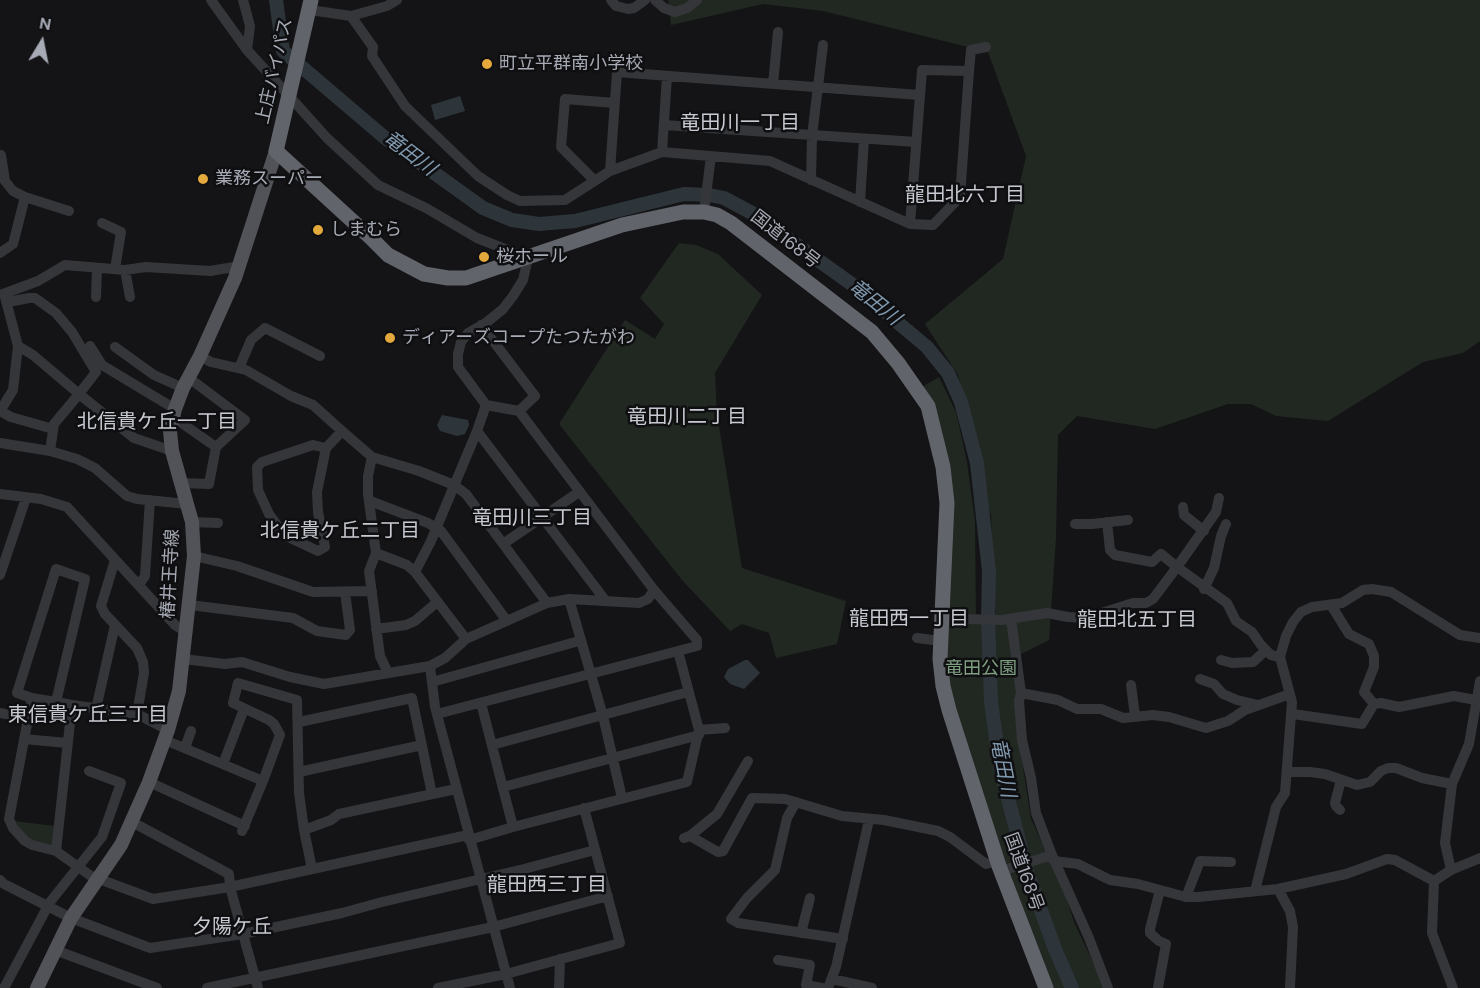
<!DOCTYPE html>
<html>
<head>
<meta charset="utf-8">
<style>
  body { margin:0 }
  #map { position:relative; width:1480px; height:988px; overflow:hidden; background:#141416; font-family:"DM Sans",sans-serif }
  canvas { display:block }
  .north { position:absolute; left:12px; top:12px; width:60px; height:60px; -webkit-text-stroke:4px #0f0f11; paint-order:stroke; rotate:10deg; font-size:16px; font-weight:700; line-height:24px; text-align:center; color:#a7abb5 }
  .north::after { content:''; display:block; margin:auto; width:21px; height:27px; background:#a7abb5; clip-path:polygon(50% 0,100% 100%,50% 72%,0 100%) }
</style>
</head>
<body>
<div id="map">
<canvas width="1480" height="988"></canvas>
<div class="north">N</div>
</div>
<script>
const c = document.querySelector('canvas').getContext('2d');
c.lineJoin = 'round';
function fillPath(path, color) { c.fillStyle = color; c.fill(path, 'evenodd'); }
const poly = rows => new Path2D(rows.map(r => 'M' + r).join(''));
function strokePath(path, color, width, dash) { c.strokeStyle = color; c.lineWidth = width; c.lineCap = dash ? 'butt' : 'round'; c.setLineDash(dash || []); c.stroke(path); }
function drawText(font, color, halo, rows, align = 'center') {
  c.font = font + ' "DM Sans","Noto Sans JP",sans-serif'; c.lineWidth = 5; c.setLineDash([]); c.textBaseline = 'middle'; c.strokeStyle = halo; c.fillStyle = color; for (const [text, x, y, turn = 0] of rows) {
    c.save(); c.translate(x, y); c.rotate((+turn || 0) * Math.PI / 180); c.textAlign = isNaN(turn) ? turn : align; if (halo) c.strokeText(text, 0, 0); c.fillText(text, 0, 0); c.restore();
  }
}
const green = poly([
  [668,0,1480,0,1480,341,1463,353,1423,362,1328,421,1276,416,1251,404,1228,404,1155,429,1077,416,1058,435,1056,538,1049,640,1015,657,1020,749,1031,819,1064,891,1074,922,1105,988,1050,988,1011,881,951,700,945,670,952,520,922,387,939,377,956,412,967,462,975,521,976,624,996,624,991,515,981,483,958,375,925,324,1003,259,1026,156,988,52,823,11,763,4,671,25],
  [679,243,696,245,718,254,762,295,715,373,717,414,742,568,846,601,837,644,776,658,769,633,742,624,730,631,682,580,559,424,625,320,655,339,664,324,640,298],
  [14,821,54,826,53,843,50,846,26,839]
]);
const water = poly([
  [460,96,465,111,435,120,431,105],
  [442,415,468,420,469,425,465,434,457,436,440,431,437,425],
  [745,660,748,660,760,673,744,689,730,684,724,677,728,669]
]);
const river = poly([
  [276,0,283,51,384,137,483,208,512,220,539,224,575,221,684,194,709,195,724,198,752,213,853,285,927,347,948,373,961,402,977,463,989,571,988,619,991,702,1000,767,1027,872,1055,949,1072,988]
]);
const minor = poly([
  [211,0,247,50,290,97,327,138,378,185,426,208,477,238,528,258,523,280,513,296,503,309,487,322,468,333,461,342,458,354,458,367,486,405,477,431,431,541,415,572,466,639],
  [243,0,250,26,247,50],
  [611,0,616,6,628,9,634,8,645,0],
  [655,0,664,8,675,12,687,8,697,0],
  [310,10,351,16,387,6,397,0],
  [351,16,373,47,372,56,405,106,478,176,507,195,520,201,565,200,610,171],
  [969,71,971,50,986,47],
  [773,84,778,32],
  [664,125,916,142],
  [662,152,667,76],
  [1,155,5,181,13,191,25,197,69,211],
  [594,180,561,147,565,99,615,103],
  [811,180,812,136,823,45],
  [860,202,864,139],
  [704,212,711,156],
  [102,223,121,232,115,269],
  [910,224,922,70,969,71,960,197,933,225,910,224,770,161,662,152,610,171,617,72,919,95],
  [0,253,13,244,25,197],
  [125,270,130,297],
  [3,294,38,281,65,265,125,270,146,267,210,271,240,266],
  [96,297,97,268],
  [8,302,29,298,35,298,56,313,72,332,96,372,79,394,134,438,172,451],
  [481,325,535,396,519,411],
  [18,346,33,355,79,394,54,424,50,451],
  [90,346,102,365,175,409],
  [115,347,154,375,183,388],
  [200,356,211,362,246,370,291,396,313,405,342,431],
  [239,368,251,340,265,328,320,356],
  [0,411,13,390,18,346,5,297],
  [0,411,11,417,53,429],
  [173,417,216,447,245,420,189,378],
  [477,431,605,600],
  [0,443,50,451,77,459,95,468,127,496,137,499,187,504],
  [313,445,326,448,317,492,318,512,325,547,318,551,284,535,269,514,258,490,257,467,262,462,313,445],
  [326,448,342,431,372,457,419,471,454,485,466,494,547,603],
  [372,457,368,476,368,494,376,553,369,571,380,656,388,673],
  [180,483,209,484,216,447],
  [0,494,41,499,67,507,175,625,186,632],
  [370,501,428,523,441,531,507,621],
  [1183,507,1184,515,1204,531],
  [192,522,218,523],
  [1107,522,1110,550,1115,555,1152,562,1161,554,1177,567,1216,512,1219,498],
  [1075,524,1092,524,1128,520],
  [503,544,579,492],
  [376,553,407,565,415,572],
  [194,556,237,566,313,592,372,591],
  [115,560,101,606,105,614,137,648,143,662,144,673,137,714],
  [0,575,26,498],
  [139,585,145,576,150,500],
  [1204,589,1214,568,1221,536,1226,524],
  [569,599,603,716,622,798],
  [190,605,293,618,317,631,346,635,350,630,345,592],
  [1331,605,1349,634,1369,644,1374,656,1374,667,1364,692,1374,704],
  [966,619,1002,620,1047,613,1068,617,1086,618,1133,603,1146,603,1153,599,1177,567,1227,603,1236,621,1252,632,1261,645,1271,655,1280,657],
  [1011,619,1021,693,1019,701,1022,740,1031,778,1036,813,1052,855,1089,938,1108,988],
  [376,629,406,625,415,621,436,603],
  [917,638,941,641],
  [183,659,225,664,242,662,290,677,324,684,430,666,445,658,466,639,547,603,569,599,639,603,648,599,654,590],
  [1221,660,1232,663,1253,662,1266,650],
  [430,666,435,707,510,988],
  [1200,679,1214,684,1223,694,1237,700,1258,705],
  [432,682,579,641],
  [1131,685,1135,716],
  [1021,693,1058,700,1077,709,1101,709,1123,718,1153,715,1169,717,1206,728,1228,721,1245,710,1290,694],
  [32,698,9,819,13,828,25,841,32,845,56,851,91,876,153,899,230,887,468,835],
  [56,702,85,579,56,569,17,693,32,698,56,702,72,705,137,714,168,730],
  [481,703,513,827],
  [96,709,115,625],
  [0,713,27,718],
  [437,714,697,646,697,640,654,590,519,411,486,405],
  [1293,714,1362,724,1374,704,1381,703,1399,707,1454,696,1476,700],
  [299,722,412,698,432,794],
  [699,730,725,728],
  [24,739,67,743],
  [165,740,263,781,242,831],
  [492,745,688,692],
  [185,748,191,731],
  [223,764,244,709],
  [299,772,422,745],
  [1288,772,1310,772,1325,774,1357,785,1370,782,1381,771,1388,768,1396,768,1422,778,1452,784],
  [263,781,280,735,274,724,269,720,233,703,238,683,297,700,299,793,304,830,312,869],
  [149,782,245,826],
  [503,787,699,735],
  [796,802,787,818,775,870,747,898,731,919,738,923,843,939],
  [1340,810,1336,806,1335,803,1341,780],
  [132,822,229,874,230,887,258,988],
  [304,830,331,820,339,814,456,789],
  [690,836,718,852,723,851,752,798,785,799,842,816,884,820,938,831,950,837,986,864,997,861],
  [684,838,690,836,717,814,748,761],
  [469,840,513,827,687,782,699,730,678,651],
  [56,851,72,705],
  [1054,861,1078,864,1110,880,1138,884,1186,897,1198,897,1278,889,1346,874,1387,859,1395,860,1434,881],
  [1451,870,1445,843,1452,784,1469,744,1480,681],
  [1001,871,1052,855],
  [0,880,4,884,71,918,150,948,243,934,342,913,382,902,524,869,595,850],
  [1434,881,1432,933,1453,988],
  [1434,881,1451,870,1480,858],
  [1278,889,1290,911,1293,927,1290,988],
  [1255,891,1276,807,1285,793,1292,702,1280,657,1286,636,1293,622,1301,612,1312,607,1342,603,1363,590,1372,589,1391,592,1460,635,1480,638],
  [1186,897,1200,861,1231,862],
  [801,933,810,898],
  [55,950,157,988],
  [778,960,810,965,806,985,822,988],
  [832,979,872,988],
  [4,988,50,902,102,837,121,783,89,771],
  [207,988,493,927,608,896],
  [438,988,506,974,620,943,584,808],
  [559,988,560,959],
  [828,988,836,967,869,820],
  [1158,988,1166,944,1159,941,1150,933,1150,929,1160,890]
]);
const major = poly([
  [37,988,71,918,121,845,149,782,168,730,179,691,194,556,192,522,172,451,170,431,175,409,183,388,200,356,235,278,276,151]
]);
const highway = poly([
  [311,0,276,151,370,237,388,255,424,274,448,278,466,278,622,225,683,212,704,212,717,215,731,223,872,332,898,363,928,406,943,467,947,503,940,659,943,686,949,710,999,866,1046,988]
]);
const markers = [
  [487,64,6,"#e4a93d"],
  [203,179,6,"#e4a93d"],
  [318,230,6,"#e4a93d"],
  [484,257,6,"#e4a93d"],
  [390,338,6,"#e4a93d"]
];
const poiNames = [
  ["町立平群南小学校",499,64],
  ["業務スーパー",215,179],
  ["しまむら",330,230],
  ["桜ホール",496,257],
  ["ディアーズコープたつたがわ",402,338]
];
const streetNames = [
  ["上庄バイパス",275,71,-77],
  ["国道168号",785,240,38],
  ["椿井王寺線",171,574,-87],
  ["国道168号",1023,872,70]
];
const parkNames = [
  ["竜田公園",981,669]
];
const neighbourhoodNames = [
  ["竜田川一丁目",740,124],
  ["龍田北六丁目",965,196],
  ["竜田川二丁目",687,418],
  ["北信貴ケ丘一丁目",157,423],
  ["竜田川三丁目",532,519],
  ["北信貴ケ丘二丁目",340,532],
  ["龍田西一丁目",909,620],
  ["龍田北五丁目",1137,621],
  ["東信貴ケ丘三丁目",88,716],
  ["龍田西三丁目",547,886],
  ["夕陽ケ丘",232,928]
];
const waterNames = [
  ["竜田川",409,154,37],
  ["竜田川",874,303,39],
  ["竜田川",1002,768,79]
];
fillPath(green, '#212821');
fillPath(water, '#2d353b');
strokePath(river, '#2d353b', 14);
strokePath(minor, '#35363a', 10);
strokePath(major, '#525359', 14);
strokePath(highway, '#62646b', 15);
for (const [x, y, r, color] of markers) { const dot = new Path2D(); dot.arc(x, y, r, 0, 2 * Math.PI); c.fillStyle = color; c.fill(dot); strokePath(dot, '#0f0f11', 2); }
drawText('18px', '#a7abb5', '#0f0f11', poiNames, 'left');
drawText('18px', '#a7abb5', '#0f0f11', streetNames);
drawText('18px', '#7f9f81', '#0f0f11', parkNames);
drawText('20px', '#c7cad1', '#0f0f11', neighbourhoodNames);
drawText('italic 20px', '#8099ae', '#0f0f11', waterNames);
</script>
</body>
</html>
